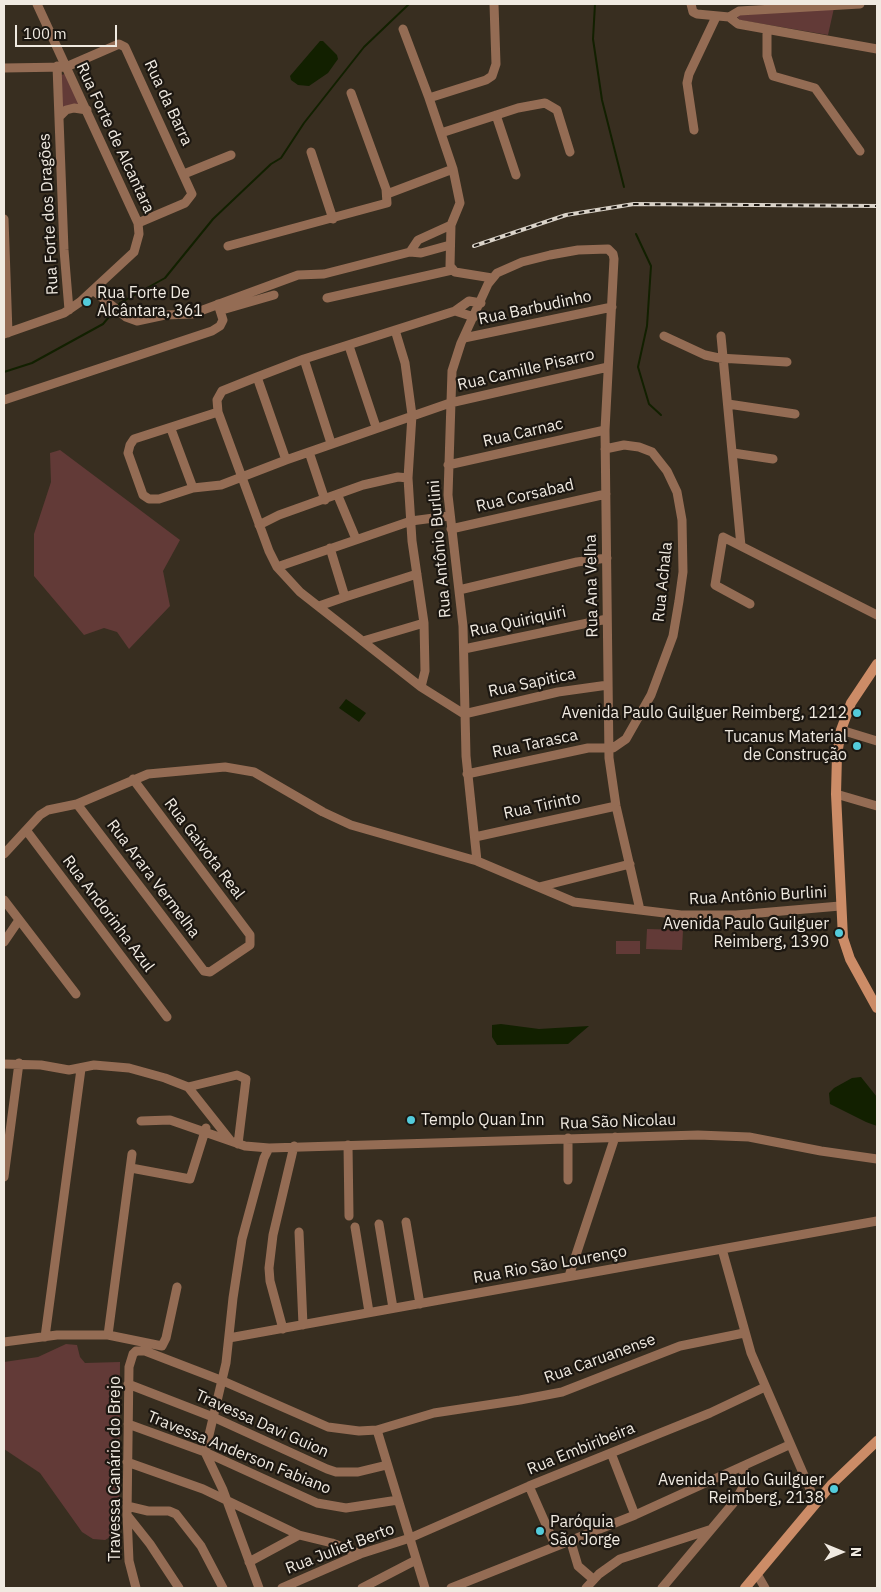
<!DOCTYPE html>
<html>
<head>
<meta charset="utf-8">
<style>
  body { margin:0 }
  #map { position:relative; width:881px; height:1592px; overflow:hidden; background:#382e20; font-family:"IBM Plex Sans",sans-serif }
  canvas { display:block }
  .frame { position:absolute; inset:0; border:5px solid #f0eae1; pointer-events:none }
  .north { position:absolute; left:816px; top:1527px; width:50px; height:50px; -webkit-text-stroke:4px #1c1711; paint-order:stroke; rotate:90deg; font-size:14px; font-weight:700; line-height:20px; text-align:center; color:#f0eae1 }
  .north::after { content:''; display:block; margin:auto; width:18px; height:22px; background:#f0eae1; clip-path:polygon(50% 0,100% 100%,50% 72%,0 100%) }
  .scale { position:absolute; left:15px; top:25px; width:102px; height:22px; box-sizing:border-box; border:2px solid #f0eae1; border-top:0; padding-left:6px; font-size:15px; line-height:18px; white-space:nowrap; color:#f0eae1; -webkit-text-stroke:4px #1c1711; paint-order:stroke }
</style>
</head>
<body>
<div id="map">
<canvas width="881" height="1592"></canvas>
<div class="frame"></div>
<div class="north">N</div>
<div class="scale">100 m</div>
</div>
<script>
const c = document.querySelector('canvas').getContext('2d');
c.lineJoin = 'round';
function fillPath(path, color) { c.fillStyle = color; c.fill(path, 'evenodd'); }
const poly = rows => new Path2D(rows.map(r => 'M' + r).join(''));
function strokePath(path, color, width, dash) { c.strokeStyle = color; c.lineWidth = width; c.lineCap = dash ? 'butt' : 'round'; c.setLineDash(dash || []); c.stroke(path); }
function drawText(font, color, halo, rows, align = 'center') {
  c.font = font + ' "IBM Plex Sans",sans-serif'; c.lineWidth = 4.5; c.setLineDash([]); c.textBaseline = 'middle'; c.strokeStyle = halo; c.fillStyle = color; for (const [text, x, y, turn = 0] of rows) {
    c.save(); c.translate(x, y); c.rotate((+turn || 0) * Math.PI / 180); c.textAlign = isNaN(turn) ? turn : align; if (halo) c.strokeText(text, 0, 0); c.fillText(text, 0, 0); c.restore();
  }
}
const green = poly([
  [834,8,828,35,740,20,737,17,737,15],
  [66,74,80,106,61,110,60,75],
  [60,450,180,540,163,571,170,606,129,649,117,632,104,628,84,635,34,576,34,534,51,482,50,453],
  [647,929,683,930,682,950,646,949],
  [616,941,640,941,640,954,616,954],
  [66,1344,77,1345,80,1357,85,1363,120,1362,119,1528,116,1534,105,1540,93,1539,82,1532,40,1473,4,1449,4,1362,38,1357]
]);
const water = poly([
  [320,41,323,41,337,55,338,59,328,73,309,86,298,85,291,80,290,76],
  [346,699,366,713,359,722,339,708],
  [501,1024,539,1029,589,1026,568,1044,497,1045,492,1037,492,1025],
  [861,1077,877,1097,877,1126,866,1122,830,1104,829,1093,834,1088,852,1078]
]);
const stream = poly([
  [595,4,593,39,602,100,624,187],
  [636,234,651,266,647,326,638,367,649,404,661,415],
  [117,307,120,303,165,278,213,219,271,164,281,158,304,123,364,47,409,4],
  [4,372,32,363,103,324,114,311]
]);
const street = poly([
  [691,4,693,12,697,14,729,17,738,24,877,49],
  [729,17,739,11,860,4],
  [403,29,429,98],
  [767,30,767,56,773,76,815,88,860,151],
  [57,66,64,250,69,310],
  [4,68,66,67,119,44,125,47,192,194,185,203,138,223],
  [496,115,516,175],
  [59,117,66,110,74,108,87,110],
  [694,130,687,83,689,74,716,17],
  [441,133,518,108,545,103,557,110,570,152],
  [311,152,333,219],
  [184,174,231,155],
  [387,194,453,169],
  [4,219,8,333],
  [228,246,387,203,386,189,351,93],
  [410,252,418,240,451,225],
  [492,278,455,272,450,266,451,225,460,203,453,169,429,98,486,80,492,76,496,64,494,4],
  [94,291,126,317,137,321,165,315,192,314,298,275,324,274,410,252,421,253,450,245],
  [327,298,452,270],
  [222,310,274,295],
  [455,311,474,317],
  [4,334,64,313,80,302,134,252,139,234,138,223,37,4],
  [664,336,705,355,719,358,787,362],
  [721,336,741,546],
  [464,338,612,307],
  [349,346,376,427],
  [304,359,331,443],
  [257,377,222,391,217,400,218,412,269,551,277,567,300,592,421,687,425,671,424,623,412,541,408,478,412,415,405,363,395,330],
  [4,400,212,331,220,326,223,320,218,304],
  [728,404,795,414],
  [218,412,134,439,130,445,128,453,143,495,149,499,159,499,193,488,221,485,286,460,257,377,304,359,455,311,469,301,481,303],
  [171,429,193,488],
  [309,452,325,500],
  [733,453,773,459],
  [286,460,450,403,608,367],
  [448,465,605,430],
  [338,496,356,539],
  [259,525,279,515,363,485,398,477,408,478],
  [451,529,606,494],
  [277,567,411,521,449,516],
  [459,590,577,562,607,558],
  [345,597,417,574],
  [750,604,715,585,723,537,877,615],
  [319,606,345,597,330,548],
  [363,641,424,623],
  [464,649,607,619],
  [421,687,464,714,558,692,608,685],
  [841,730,877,741],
  [467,774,588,748,613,748,626,739,651,695,673,636,679,601,683,572,682,520,677,492,667,471,652,452,639,447,624,445,605,449],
  [836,794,877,806],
  [77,804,204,971,210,972,250,945,250,935,133,779],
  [26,830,167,1017],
  [475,837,616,806],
  [4,854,40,815,48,810,77,804,148,774,225,767,254,772,323,812,351,825,477,861,574,902,681,915,736,915,840,906],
  [477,861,466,756,463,626,448,495,452,371,461,343,488,284,497,273,522,262,550,255,578,250,608,249,613,254,614,259,605,430,609,758,616,806,640,910],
  [539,887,630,864],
  [4,900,76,994],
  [4,942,19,920],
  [4,1064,41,1065,69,1070,94,1065,129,1068,165,1078,188,1087,230,1140],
  [188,1087,237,1075,246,1079,238,1144],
  [141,1121,170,1120,245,1146,269,1148,698,1135,749,1137,821,1151,877,1159],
  [568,1138,568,1180],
  [348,1145,349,1216],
  [131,1168,190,1179,206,1128],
  [4,1177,19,1063],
  [406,1222,420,1304],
  [379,1224,393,1308],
  [355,1227,369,1312],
  [299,1232,303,1325],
  [722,1249,751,1353,816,1503],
  [569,1276,615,1137],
  [283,1329,270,1281,269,1268,273,1235,294,1146],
  [108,1335,132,1154],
  [45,1337,81,1069],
  [229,1338,877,1221],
  [4,1342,57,1335,108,1335,162,1346,166,1338,177,1287],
  [128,1384,213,1417,327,1469,336,1472,358,1472,387,1465],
  [128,1424,205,1452,317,1503,346,1508,398,1500],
  [377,1430,425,1588],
  [611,1453,635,1515],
  [127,1462,203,1489,299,1535,332,1543,360,1554],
  [529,1486,555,1545],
  [127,1506,148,1511,169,1511,176,1514,201,1546,223,1588],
  [127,1515,150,1544,179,1588],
  [570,1539,578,1566,593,1579],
  [249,1562,299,1535],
  [757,1574,765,1588],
  [136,1588,129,1561,127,1515,129,1367,133,1354,136,1351,145,1351,223,1381,328,1427,359,1431,377,1430,434,1413,520,1400,562,1392,680,1346,744,1333],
  [259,1588,223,1490,205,1452,226,1363,233,1298,242,1239,264,1158,269,1148],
  [282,1588,360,1554,410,1538,529,1486,710,1413,765,1387],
  [362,1588,416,1560],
  [451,1588,635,1515,789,1445],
  [586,1588,599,1574,620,1559,709,1530],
  [662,1588,735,1501,742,1489,744,1466]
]);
const secondary = poly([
  [877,664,851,703,841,730,837,755,836,794,843,938,850,959,877,1008],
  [745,1588,832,1484,877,1441]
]);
const rail = poly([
  [474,246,566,215,634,204,877,206]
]);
const markers = [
  [87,302,5,"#53cbdb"],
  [857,713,5,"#53cbdb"],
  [857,746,5,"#53cbdb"],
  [839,933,5,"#53cbdb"],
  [411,1120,5,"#53cbdb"],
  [834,1489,5,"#53cbdb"],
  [540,1531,5,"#53cbdb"]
];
const streetNames = [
  ["Rua da Barra",168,103,65],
  ["Rua Forte de Alcantara",115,138,65],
  ["Rua Forte dos Dragões",49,214,-93],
  ["Rua Barbudinho",535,308,-12],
  ["Rua Camille Pisarro",526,370,-13],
  ["Rua Carnac",523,433,-13],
  ["Rua Corsabad",525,496,-13],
  ["Rua Antônio Burlini",440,549,-95],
  ["Rua Achala",663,582,-84],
  ["Rua Ana Velha",592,586,-91],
  ["Rua Quiriquiri",518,622,-12],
  ["Rua Sapitica",532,683,-12],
  ["Rua Tarasca",535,744,-12],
  ["Rua Tirinto",542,806,-12],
  ["Rua Gaivota Real",204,849,53],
  ["Rua Arara Vermelha",153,879,53],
  ["Rua Antônio Burlini",758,896,-3],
  ["Rua Andorinha Azul",108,914,53],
  ["Rua São Nicolau",618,1122,-2],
  ["Rua Rio São Lourenço",550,1265,-10],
  ["Rua Caruanense",600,1359,-20],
  ["Travessa Davi Guion",262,1424,24],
  ["Rua Embiribeira",581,1449,-22],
  ["Travessa Anderson Fabiano",239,1453,22],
  ["Travessa Canário do Brejo",115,1469,-90],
  ["Rua Juliet Berto",340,1549,-21]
];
const poiNames = [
  ["Rua Forte De",97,293,"left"],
  ["Alcântara, 361",97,311,"left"],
  ["Avenida Paulo Guilguer Reimberg, 1212",847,713],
  ["Tucanus Material",847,737],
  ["de Construção",847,755],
  ["Avenida Paulo Guilguer",829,924],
  ["Reimberg, 1390",829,942],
  ["Templo Quan Inn",421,1120,"left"],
  ["Avenida Paulo Guilguer",824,1480],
  ["Reimberg, 2138",824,1498],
  ["Paróquia",550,1522,"left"],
  ["São Jorge",550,1540,"left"]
];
fillPath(green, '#623a37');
fillPath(water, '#122000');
strokePath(stream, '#122000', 2);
strokePath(street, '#946c54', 9);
strokePath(secondary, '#cc8c67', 10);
strokePath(rail, '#dad3c9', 4);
strokePath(rail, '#1c1711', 2, [5.5]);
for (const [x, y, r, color] of markers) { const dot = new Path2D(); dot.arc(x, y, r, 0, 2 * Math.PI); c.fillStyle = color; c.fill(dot); strokePath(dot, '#1c1711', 2); }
drawText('16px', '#f0eae1', '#1c1711', streetNames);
drawText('16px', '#f0eae1', '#1c1711', poiNames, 'right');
</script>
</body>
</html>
